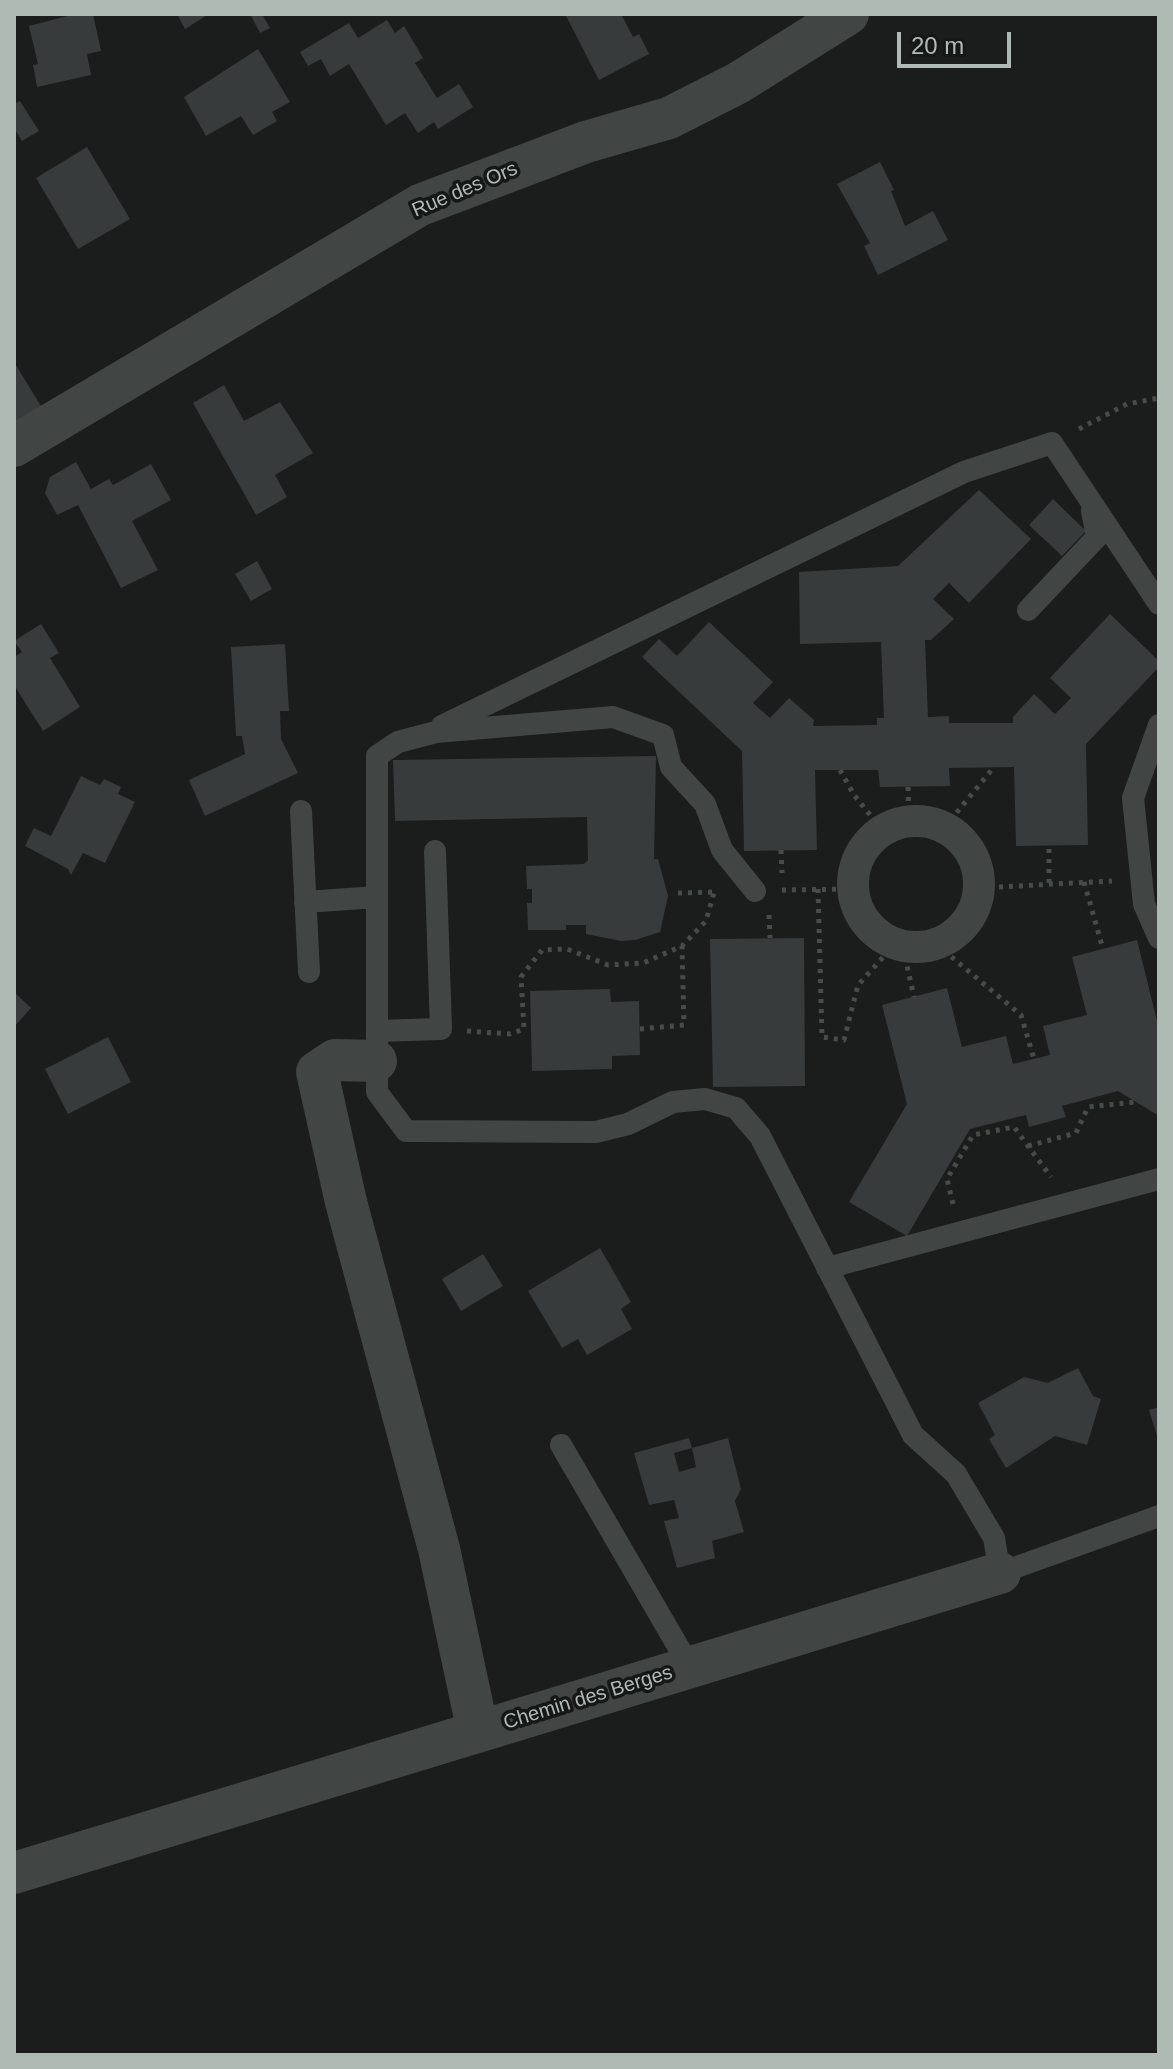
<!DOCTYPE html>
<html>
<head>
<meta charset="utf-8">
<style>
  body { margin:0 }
  #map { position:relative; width:1173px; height:2069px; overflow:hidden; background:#1b1c1c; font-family:Arial,sans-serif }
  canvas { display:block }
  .frame { position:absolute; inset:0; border:16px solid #afbab4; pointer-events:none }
  .scale { position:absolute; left:897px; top:32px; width:114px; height:36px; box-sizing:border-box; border:4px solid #afbab4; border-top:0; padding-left:10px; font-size:24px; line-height:28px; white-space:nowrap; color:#afbab4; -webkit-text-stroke:6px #161817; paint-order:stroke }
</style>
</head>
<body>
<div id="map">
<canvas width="1173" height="2069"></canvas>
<div class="frame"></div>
<div class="scale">20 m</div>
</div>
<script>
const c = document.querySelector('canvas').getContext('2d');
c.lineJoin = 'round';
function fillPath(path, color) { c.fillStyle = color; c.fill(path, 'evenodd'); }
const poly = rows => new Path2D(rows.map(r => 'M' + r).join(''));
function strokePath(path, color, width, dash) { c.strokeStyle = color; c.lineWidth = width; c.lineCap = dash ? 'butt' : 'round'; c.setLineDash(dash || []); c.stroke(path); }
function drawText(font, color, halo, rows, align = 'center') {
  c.font = font + ' Arial,sans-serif'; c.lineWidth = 7; c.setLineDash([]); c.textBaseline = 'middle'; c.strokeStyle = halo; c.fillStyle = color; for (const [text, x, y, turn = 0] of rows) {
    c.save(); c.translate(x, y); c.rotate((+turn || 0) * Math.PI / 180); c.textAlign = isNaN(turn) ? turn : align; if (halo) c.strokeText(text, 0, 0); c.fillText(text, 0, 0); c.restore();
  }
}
const building = poly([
  [75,14,93,14,101,51,87,54,91,75,37,87,33,65,38,64,29,26],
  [177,14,209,14,185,29],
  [250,14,262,14,270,28,260,33],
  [565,14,621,14,633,37,639,34,649,54,599,80],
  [387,20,395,33,404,26,423,58,415,63,437,98,459,84,473,107,438,129,434,122,418,133,405,113,386,125,349,64,330,76,321,59,308,66,300,52,349,23,358,38],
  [258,49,290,102,272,112,277,121,253,135,241,116,206,136,184,97],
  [20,101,39,131,22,141,14,128,14,104],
  [87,147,130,219,78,249,36,178],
  [880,162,894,190,891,191,905,226,933,211,948,240,878,275,864,246,870,243,837,184],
  [14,362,44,411,14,429],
  [224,385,244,421,280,402,313,453,275,475,287,497,256,515,193,403],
  [76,462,91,489,109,479,113,485,151,464,171,500,132,521,158,570,121,588,78,505,57,515,45,493,50,477],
  [979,490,1031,539,969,603,949,583,933,599,954,619,931,640,925,640,928,717,949,716,949,723,1013,723,1013,717,1034,694,1055,714,1071,698,1050,678,1110,614,1159,661,1159,667,1086,744,1088,845,1016,846,1014,767,949,768,950,786,880,787,878,770,815,770,817,850,744,851,742,751,642,657,659,639,677,656,709,622,773,682,753,703,770,718,789,698,814,720,813,726,877,725,877,718,884,718,881,642,800,644,799,572,898,566],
  [1053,499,1086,531,1062,556,1029,525],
  [257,561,272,589,251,601,235,574],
  [41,624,59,653,50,658,80,707,43,731,14,685,14,657,22,652,14,641],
  [285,644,289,711,280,711,281,739,298,773,205,816,189,780,245,754,242,736,236,736,231,647],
  [656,756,654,859,658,859,668,896,660,932,635,940,621,941,586,934,586,925,566,925,566,930,528,930,527,903,532,903,532,889,527,889,526,866,584,864,588,860,587,817,395,821,393,760],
  [81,776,100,785,104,779,121,787,118,794,135,802,105,863,83,853,71,875,68,869,25,846,34,828,51,836],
  [804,938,805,1086,713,1087,710,939],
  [1137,940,1159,1029,1159,1116,1118,1091,1062,1106,1066,1117,1029,1127,1026,1115,970,1129,907,1236,849,1202,907,1104,882,1005,947,988,962,1047,1006,1036,1013,1064,1050,1055,1043,1026,1087,1015,1072,957],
  [610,989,611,1002,639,1001,640,1055,612,1056,612,1069,532,1071,530,991],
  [14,992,31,1008,14,1027],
  [108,1037,131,1082,68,1114,45,1069],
  [600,1248,631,1302,621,1309,632,1329,587,1355,578,1339,562,1348,528,1291],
  [483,1254,503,1286,461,1311,442,1279],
  [1078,1368,1093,1396,1101,1399,1087,1445,1055,1436,1006,1468,989,1439,995,1435,978,1403,1024,1377,1048,1383],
  [1159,1407,1159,1439,1158,1439,1149,1410],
  [689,1438,692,1448,674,1453,679,1472,696,1467,692,1448,728,1438,741,1489,735,1501,744,1532,712,1541,715,1558,677,1568,664,1521,679,1518,674,1500,649,1505,634,1453]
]);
const path = poly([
  [1079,429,1127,404,1159,398],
  [840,770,854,795,883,831],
  [908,787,909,821],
  [944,828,994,767],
  [781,850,782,873],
  [1084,882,1103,949],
  [1049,883,1049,845],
  [979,888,1112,881],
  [818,889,822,1037,844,1040,858,985,895,944],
  [782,890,853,889],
  [678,893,716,892],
  [769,915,770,938],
  [936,944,1021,1015,1034,1059],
  [907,947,905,957,914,997],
  [640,1029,684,1025,682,946],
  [467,1031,510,1034,524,1029,521,977,542,950,567,949,608,965,643,963,682,946,706,921,714,892],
  [1028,1146,1076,1133,1088,1107,1135,1102],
  [953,1204,947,1179,973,1135,1014,1127,1051,1177]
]);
const service = poly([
  [1028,610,1097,537,1092,511],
  [1159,725,1133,798,1144,904,1159,938],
  [442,726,964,472,1052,443,1159,604],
  [301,811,309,972],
  [755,891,722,850,705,804,671,767,663,735,613,717,436,732,398,742,377,756,377,1092,406,1131,596,1132,628,1124,673,1102,705,1099,736,1108,760,1136,913,1435,956,1474,994,1538,1000,1573,1159,1516],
  [305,902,377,897],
  [377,1031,441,1029,435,851],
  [827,1268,1159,1179],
  [561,1445,690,1667]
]);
const pedestrian = poly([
  '853 884a63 63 0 1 1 126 0a63 63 0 1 1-126 0Z'
]);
const minor = poly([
  [14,446,420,205,586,142,669,118,738,83,848,14],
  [376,1061,335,1060,317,1072,346,1202,439,1549,478,1732],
  [14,1873,1000,1573]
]);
const streetNames = [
  ["Rue des Ors",465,190,-23],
  ["Chemin des Berges",588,1698,-17]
];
fillPath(building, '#383b3b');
strokePath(path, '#464d49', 5, [4, 6]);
strokePath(service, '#414644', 22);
strokePath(pedestrian, '#414644', 32);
strokePath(minor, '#414644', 42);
drawText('20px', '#afbab4', '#161817', streetNames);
</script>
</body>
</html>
